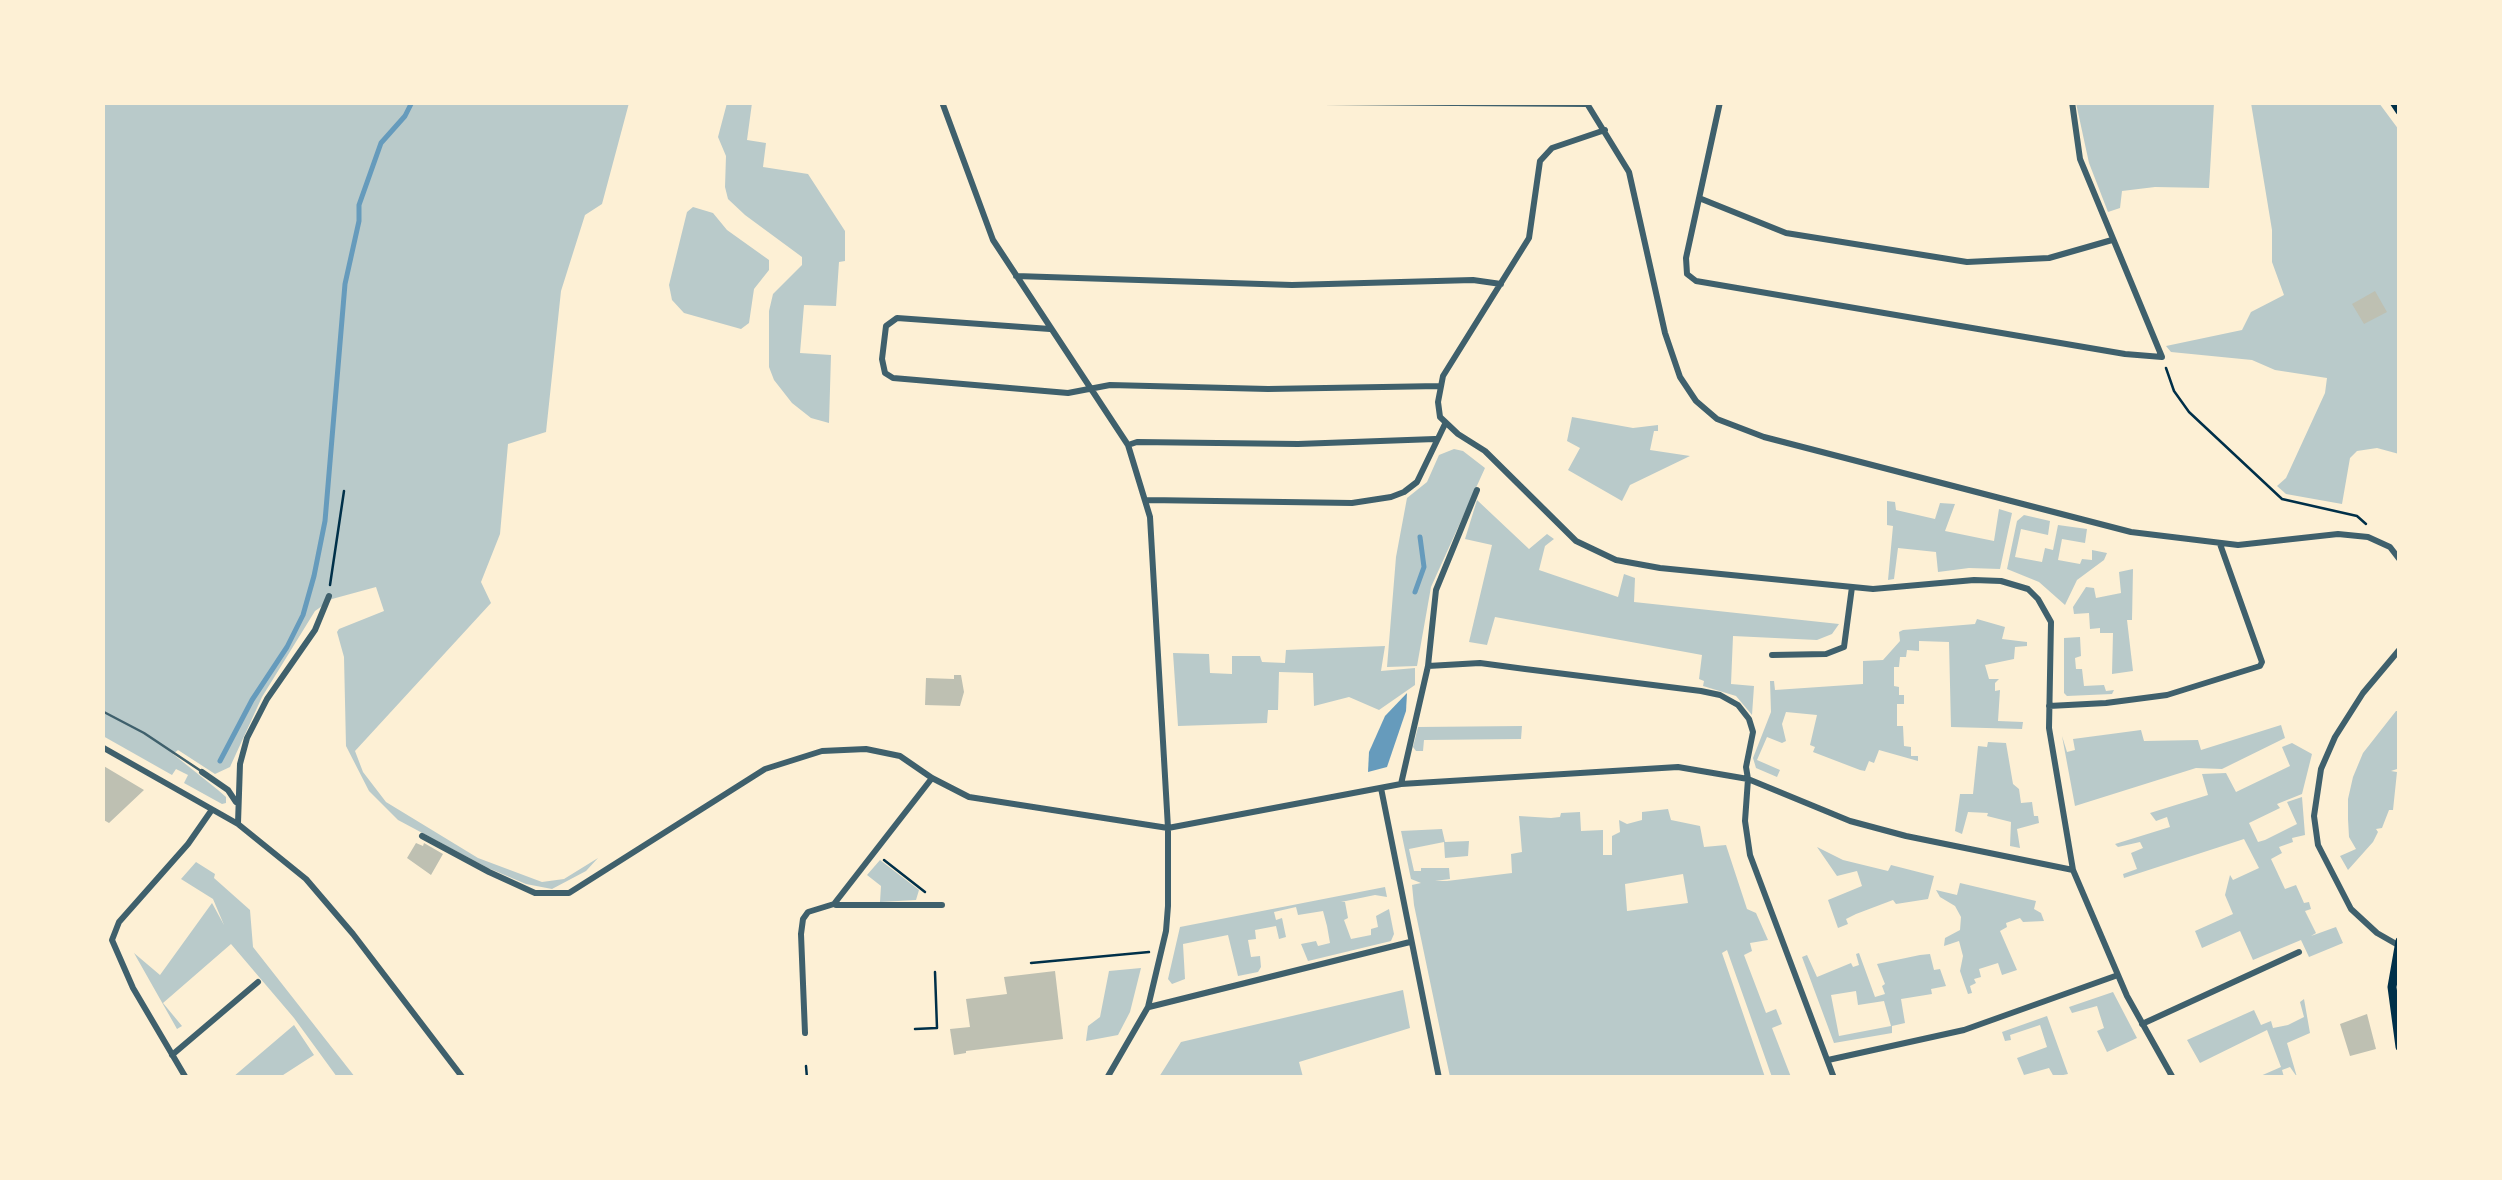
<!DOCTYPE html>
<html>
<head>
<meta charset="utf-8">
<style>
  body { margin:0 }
  #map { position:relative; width:2502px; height:1180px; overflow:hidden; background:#fdf0d5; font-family:"Titillium Web",sans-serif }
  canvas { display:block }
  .frame { position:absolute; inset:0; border:105px solid #fdf0d5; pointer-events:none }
</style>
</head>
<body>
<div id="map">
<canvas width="2502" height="1180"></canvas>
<div class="frame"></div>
</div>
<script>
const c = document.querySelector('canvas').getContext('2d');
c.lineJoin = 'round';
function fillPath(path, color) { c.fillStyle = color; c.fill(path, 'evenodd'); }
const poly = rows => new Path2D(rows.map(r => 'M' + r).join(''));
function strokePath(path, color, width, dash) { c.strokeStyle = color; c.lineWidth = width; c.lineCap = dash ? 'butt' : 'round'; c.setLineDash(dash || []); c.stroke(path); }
const green = poly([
  [103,103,629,103,602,204,585,215,561,291,546,432,508,444,500,534,481,582,491,603,355,751,363,772,386,802,478,858,542,882,564,879,598,858,586,871,552,889,526,884,488,868,398,820,369,791,346,746,344,657,337,632,339,629,384,611,376,587,332,599,315,611,262,697,230,767,215,774,178,750,173,754,218,790,226,797,226,803,222,804,184,783,188,775,176,769,172,775,103,736],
  [727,103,752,103,747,140,766,143,763,167,808,174,845,231,845,261,839,262,836,306,804,305,800,353,831,355,829,423,811,418,792,403,774,380,769,367,769,311,773,294,802,265,802,257,745,215,728,199,725,187,726,156,718,137],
  [2076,103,2214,103,2209,188,2155,187,2122,191,2120,208,2108,212,2089,163],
  [2251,103,2379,103,2399,130,2399,454,2377,448,2357,451,2350,458,2342,504,2286,494,2277,486,2286,478,2325,393,2327,378,2275,370,2252,360,2171,352,2166,346,2242,330,2251,312,2284,295,2272,262,2272,230],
  [693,207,713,213,727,230,769,260,769,270,754,289,749,323,741,329,684,313,672,300,669,285,687,212],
  [1572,417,1633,428,1658,425,1658,431,1654,431,1650,450,1690,456,1630,485,1622,501,1568,470,1580,448,1567,441],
  [1454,449,1463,451,1485,468,1431,587,1417,666,1387,667,1396,557,1407,498,1427,482,1439,455],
  [1477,500,1529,549,1547,534,1554,539,1545,546,1539,570,1618,597,1624,574,1635,578,1634,602,1839,624,1832,634,1817,640,1733,636,1731,684,1754,686,1752,715,1736,696,1703,686,1704,681,1699,679,1702,655,1495,617,1487,645,1469,642,1492,545,1465,539],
  [1887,501,1895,502,1896,510,1935,519,1940,503,1955,504,1945,531,1994,541,1999,509,2012,513,2000,569,1969,568,1938,572,1936,552,1898,548,1894,579,1888,580,1893,526,1887,525],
  [2024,515,2050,521,2048,535,2021,529,2015,557,2042,562,2045,548,2053,550,2058,525,2087,529,2085,543,2062,539,2058,560,2080,564,2082,559,2092,560,2092,550,2107,553,2104,560,2077,580,2065,605,2039,582,2007,569,2017,521],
  [2133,569,2132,620,2127,620,2133,671,2112,674,2113,633,2100,633,2100,628,2090,629,2089,613,2074,614,2073,607,2086,587,2094,588,2096,598,2121,593,2119,572],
  [1977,619,2005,627,2002,639,2027,642,2027,646,2015,647,2014,659,1985,665,1989,679,1999,679,1995,683,1995,691,2000,690,1998,721,2023,722,2022,729,1951,727,1949,642,1919,641,1919,651,1907,650,1906,657,1900,657,1899,667,1894,667,1894,686,1899,687,1899,695,1904,695,1904,704,1897,704,1897,726,1903,726,1904,746,1911,747,1911,756,1918,756,1918,761,1879,750,1874,763,1869,761,1865,771,1860,770,1813,752,1815,747,1810,745,1817,715,1786,712,1782,724,1786,741,1782,743,1767,737,1757,760,1780,770,1777,777,1756,768,1753,758,1771,712,1770,681,1774,681,1775,690,1863,684,1863,661,1883,660,1900,641,1899,632,1903,630,1975,624],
  [2080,637,2081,656,2075,658,2076,669,2082,669,2084,686,2104,685,2106,691,2114,690,2112,694,2067,696,2064,693,2064,638],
  [1385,646,1381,671,1415,668,1415,685,1379,710,1349,697,1314,706,1313,673,1279,672,1278,710,1268,710,1267,723,1178,726,1173,653,1209,654,1210,673,1232,674,1232,656,1260,656,1262,662,1285,663,1286,650],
  [2396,711,2399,711,2400,750,2397,769,2391,771,2397,772,2393,810,2389,810,2382,828,2376,829,2378,832,2373,842,2348,870,2340,856,2356,849,2349,837,2348,819,2348,799,2353,777,2363,753],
  [2281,725,2285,738,2222,769,2196,768,2075,806,2062,736,2067,752,2075,750,2073,739,2141,730,2144,741,2198,740,2201,750],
  [1522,726,1521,739,1424,740,1423,751,1416,751,1413,747,1418,727],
  [1988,742,2006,743,2013,784,2019,789,2021,803,2032,802,2034,816,2038,816,2039,823,2017,829,2020,848,2010,846,2011,822,1987,816,1988,813,1968,812,1962,834,1955,831,1960,794,1973,794,1978,746,1987,747],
  [2292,743,2312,754,2302,794,2277,804,2280,808,2249,823,2258,842,2265,840,2297,824,2287,802,2302,797,2305,835,2292,838,2293,842,2279,847,2282,853,2271,859,2285,889,2296,885,2304,903,2309,902,2311,909,2305,911,2316,933,2311,936,2336,927,2343,943,2309,957,2301,940,2253,960,2240,931,2202,948,2195,931,2233,914,2225,895,2230,875,2233,880,2259,868,2244,839,2124,878,2123,874,2137,869,2131,853,2143,848,2140,842,2118,847,2115,844,2170,827,2167,817,2156,821,2150,813,2208,795,2202,774,2226,773,2236,792,2290,766,2282,747],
  [1668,809,1671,820,1700,826,1704,847,1726,845,1747,909,1756,913,1768,940,1750,943,1752,951,1744,955,1766,1013,1776,1009,1782,1024,1772,1028,1791,1077,1772,1077,1727,950,1722,953,1765,1077,1450,1077,1414,905,1412,885,1421,883,1411,879,1401,831,1442,829,1445,842,1469,841,1468,856,1445,858,1444,842,1409,849,1414,871,1421,871,1421,868,1449,868,1450,879,1435,881,1447,881,1512,873,1511,854,1522,852,1519,816,1551,818,1560,817,1561,813,1580,812,1581,831,1603,830,1603,855,1612,855,1612,836,1620,832,1619,820,1627,824,1642,820,1642,812],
  [1683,874,1688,903,1627,911,1625,884],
  [1817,847,1843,860,1888,871,1891,865,1934,876,1928,899,1896,904,1893,900,1856,914,1846,919,1848,924,1838,928,1828,900,1862,886,1857,871,1837,876],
  [880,860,919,890,916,900,880,902,881,886,867,875],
  [196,862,215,874,214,878,250,910,253,947,355,1077,337,1077,294,1018,231,944,163,1003,182,1026,177,1029,134,953,160,975,212,903,224,925,213,899,181,879],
  [1960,883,2036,901,2034,909,2041,913,2044,921,2023,922,2020,918,2006,923,2007,927,2000,931,2017,970,2002,975,1998,963,1979,969,1981,977,1974,979,1976,983,1970,986,1972,993,1968,994,1960,971,1963,956,1959,941,1944,946,1945,938,1960,930,1961,917,1955,906,1940,897,1936,890,1957,895],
  [1385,887,1387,897,1375,895,1341,902,1345,902,1348,918,1344,920,1351,939,1371,935,1371,929,1378,927,1376,916,1389,909,1394,934,1391,941,1308,961,1301,944,1316,941,1318,946,1330,943,1327,926,1323,911,1298,915,1296,907,1274,912,1276,920,1282,918,1286,937,1279,939,1276,926,1255,930,1256,939,1248,940,1251,957,1260,956,1261,967,1258,972,1238,976,1228,935,1183,944,1185,979,1172,984,1168,979,1180,927],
  [1859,953,1875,997,1885,994,1882,986,1885,984,1877,964,1920,955,1930,954,1934,970,1940,969,1946,986,1931,989,1932,994,1901,999,1905,1023,1892,1026,1892,1033,1834,1043,1802,957,1807,955,1817,977,1851,963,1853,967,1859,965,1856,954],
  [1856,991,1858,1005,1884,1001,1891,1026,1839,1036,1831,995],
  [1141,968,1130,1012,1118,1035,1086,1041,1088,1026,1100,1017,1109,971],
  [1403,990,1410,1028,1299,1062,1303,1077,1159,1077,1181,1042],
  [2113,992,2137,1038,2107,1052,2097,1031,2104,1028,2097,1006,2072,1013,2069,1007],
  [2304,999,2310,1033,2287,1043,2297,1077,2290,1067,2282,1070,2284,1077,2258,1077,2281,1067,2267,1030,2200,1063,2187,1040,2254,1010,2261,1025,2271,1021,2273,1028,2288,1025,2304,1017,2300,1002],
  [2047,1016,2068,1074,2054,1077,2049,1068,2024,1075,2017,1058,2047,1047,2040,1025,2010,1035,2011,1040,2005,1041,2002,1032],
  [294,1025,314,1055,280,1077,233,1077]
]);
const water = poly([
  [1407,693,1406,711,1387,767,1368,772,1369,752,1385,716]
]);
const stream = poly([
  [1415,592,1424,567,1420,537],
  [220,761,252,700,287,647,303,615,314,576,325,521,345,284,359,221,359,205,381,143,405,116,412,102]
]);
const building = poly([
  [2375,291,2387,312,2364,324,2352,304],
  [954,675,961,675,964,692,960,706,925,705,926,678,954,679],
  [102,765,144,790,109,823,102,819],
  [416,843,423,846,424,843,443,854,431,875,407,858],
  [1055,971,1063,1039,966,1051,966,1053,954,1055,950,1029,970,1027,966,999,1007,994,1004,977],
  [2367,1014,2376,1049,2350,1056,2340,1024]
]);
const path = poly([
  [2166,368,2174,391,2189,412,2282,499,2357,516,2366,524],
  [330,585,344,491],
  [884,860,925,892],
  [1031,963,1149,952],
  [915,1029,937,1028,935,972],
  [806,1066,807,1078]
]);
const service = poly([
  [102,711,144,733,201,771]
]);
const minor = poly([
  [942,102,993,240,1128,445,1150,517,1168,828,1168,906,1166,931,1148,1007,1107,1078],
  [1323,102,1587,104],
  [1586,102,1629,172,1665,333,1680,377,1696,401,1717,419,1764,437,2131,532,2238,545,2338,534,2368,537,2390,547,2400,560],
  [1720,102,1686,258,1687,274,1696,281,2125,354,2162,357,2080,159,2072,102],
  [1605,130,1552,148,1540,161,1529,238,1443,376,1438,402,1440,417,1458,434,1485,451,1576,541,1616,560,1660,568,1873,589,1974,580,2001,581,2028,589,2038,599,2051,622,2049,728,2073,870,2127,996,2173,1078],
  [1699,198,1786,233,1967,262,2049,258,2112,240],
  [1016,276,1292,285,1473,280,1501,284],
  [1050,329,897,318,886,326,882,359,885,373,893,378,1068,393,1110,385,1268,389,1440,386],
  [1128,445,1137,442,1298,444,1435,439],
  [1147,500,1352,503,1391,497,1404,492,1417,482,1445,424],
  [1772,655,1826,654,1844,647,1852,587],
  [1428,666,1480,663,1525,669,1701,691,1720,695,1738,705,1749,719,1753,732,1746,767,1748,779,1745,821,1750,855,1834,1078],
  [2049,706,2106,703,2167,695,2260,666,2262,662,2220,544],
  [102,747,238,824,306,879,353,934,463,1078],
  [202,772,228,790,236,802],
  [1401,784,1428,666,1436,590,1477,490],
  [1381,788,1439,1078],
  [238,823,240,764,247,738,267,699,315,630,329,596],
  [422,836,489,872,535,893,569,893,765,769,822,751,866,749,900,756,932,778,969,797,1168,828,1401,784,1678,767,1748,779,1850,821,1906,836,2073,870],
  [836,905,942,905],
  [2398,945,2377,933,2351,909,2318,845,2314,816,2321,769,2335,737,2363,693,2400,649],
  [1149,1007,1410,942],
  [2142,1024,2299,952],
  [805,1033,801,934,803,919,808,912,834,904,932,778],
  [172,1055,258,982],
  [1828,1060,1964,1030,2118,975],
  [186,1078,133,988,112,940,119,922,188,844,211,811]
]);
const secondary = poly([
  [2394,102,2400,111],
  [2400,941,2392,987,2400,1047]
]);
fillPath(green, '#b9caca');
fillPath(water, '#669bbc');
strokePath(stream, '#669bbc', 5);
fillPath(building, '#bec0b2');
strokePath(path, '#003049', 2.5);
strokePath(service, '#3f606c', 2.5);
strokePath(minor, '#3f606c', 6);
strokePath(secondary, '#003049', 9);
</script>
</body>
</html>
